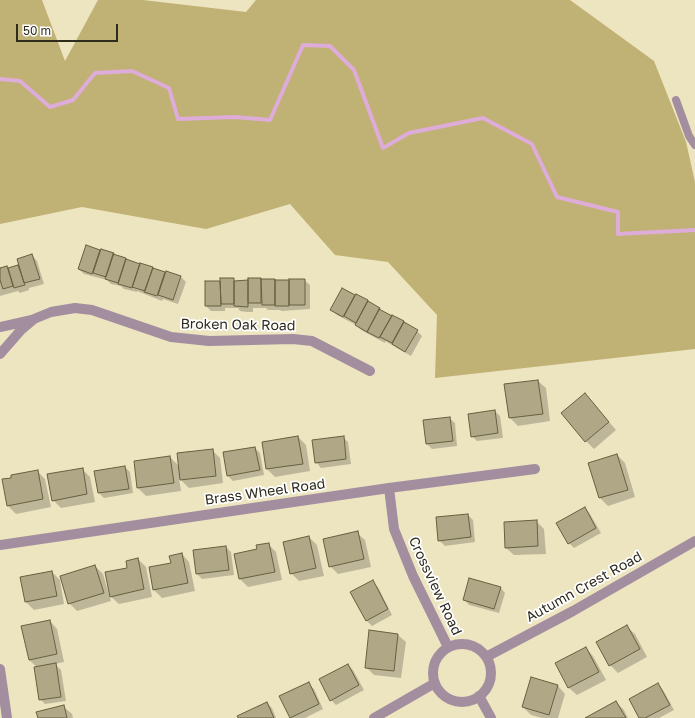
<!DOCTYPE html>
<html>
<head>
<meta charset="utf-8">
<style>
  body { margin:0 }
  #map { position:relative; width:695px; height:718px; overflow:hidden; background:#ede4c0; font-family:"Golos Text",sans-serif }
  canvas { display:block }
  .scale { position:absolute; left:16px; top:24px; width:102px; height:18px; box-sizing:border-box; border:2px solid #2f2c1e; border-top:0; padding-left:5px; font-size:12px; line-height:14px; white-space:nowrap; color:#2f2c1e; -webkit-text-stroke:3px #fff; paint-order:stroke }
</style>
</head>
<body>
<div id="map">
<canvas width="695" height="718"></canvas>
<div class="scale">50 m</div>
</div>
<script>
const c = document.querySelector('canvas').getContext('2d');
c.lineJoin = 'round';
function fillPath(path, color) { c.fillStyle = color; c.fill(path, 'evenodd'); }
const poly = rows => new Path2D(rows.map(r => 'M' + r).join(''));
function strokePath(path, color, width, dash) { c.strokeStyle = color; c.lineWidth = width; c.lineCap = dash ? 'butt' : 'round'; c.setLineDash(dash || []); c.stroke(path); }
function drawText(font, color, halo, rows, align = 'center') {
  c.font = font + ' "Golos Text",sans-serif'; c.lineWidth = 3.5; c.setLineDash([]); c.textBaseline = 'middle'; c.strokeStyle = halo; c.fillStyle = color; for (const [text, x, y, turn = 0] of rows) {
    c.save(); c.translate(x, y); c.rotate((+turn || 0) * Math.PI / 180); c.textAlign = isNaN(turn) ? turn : align; if (halo) c.strokeText(text, 0, 0); c.fillText(text, 0, 0); c.restore();
  }
}
const forest = poly([
  [0,0,42,0,65,61,98,0,143,0,246,12,256,0,570,0,654,61,686,142,695,182,695,349,435,378,437,315,388,262,335,255,290,204,206,229,82,207,0,224]
]);
const shadow = poly([
  [87,246,113,254,126,260,152,268,166,273,180,276,186,282,178,304,163,299,162,301,137,291,137,292,124,289,121,286,111,284,107,280,84,274,79,269],
  [32,255,37,261,44,284,29,288,29,290,20,293,18,291,0,296,0,269,7,267,8,269,20,265],
  [233,279,236,282,249,281,249,279,275,281,304,280,310,285,310,309,282,311,280,310,268,310,266,308,253,308,253,312,247,312,240,311,238,308,225,308,225,311,211,311,206,306,206,282,221,282],
  [343,289,368,301,383,312,392,317,393,316,417,331,422,336,411,356,385,341,385,343,361,330,356,325,337,315,331,310],
  [538,381,546,388,550,421,518,426,510,418],
  [592,402,616,430,594,449,586,441],
  [495,411,500,416,503,438,477,441,472,436],
  [449,418,455,423,457,446,432,449,427,444],
  [298,437,306,445,310,471,275,477,267,469,263,443],
  [343,437,348,442,351,464,321,468,316,462],
  [255,448,260,453,264,475,233,481,228,476],
  [212,450,220,458,223,483,189,488,179,478,181,491,146,496,138,488,135,462,170,457,180,467],
  [617,455,625,463,635,497,608,506,600,498,590,464],
  [125,467,130,472,133,493,104,498,99,493],
  [82,469,90,477,95,502,61,508,53,500],
  [37,471,45,479,51,507,16,514,8,506],
  [585,508,590,514,601,533,574,548,569,543],
  [468,515,473,520,475,542,445,546,439,540],
  [536,521,544,529,546,554,514,555,506,548],
  [357,533,365,540,371,567,338,574,330,566],
  [309,537,317,545,324,576,299,581,291,573],
  [268,544,276,552,282,580,248,587,240,579,258,550],
  [226,547,231,552,234,575,202,579,197,574],
  [182,554,189,562,195,591,162,598,154,590,150,568,172,563],
  [138,559,146,567,152,597,119,604,109,595,128,568],
  [95,566,103,574,111,601,77,611,69,603],
  [52,572,60,580,64,604,34,610,26,602,21,578],
  [372,582,378,587,392,615,372,626,367,621,352,593],
  [500,587,505,593,499,613,469,605,464,599],
  [50,621,57,629,64,662,55,664,61,670,66,701,45,704,40,699,37,667,29,660],
  [627,627,635,634,647,657,618,673,610,665],
  [398,635,406,642,401,678,374,675,366,667],
  [586,648,593,656,606,680,577,695,569,688,556,664],
  [348,665,353,670,364,690,336,705,331,700],
  [309,684,314,689,323,709,305,718,291,718,290,717],
  [658,684,663,690,674,710,659,718,640,718],
  [558,686,565,694,558,718,542,718,531,715,523,707],
  [616,702,624,710,628,718,587,718],
  [267,703,272,708,276,718,239,718],
  [64,707,72,714,73,718,39,718]
]);
const stream = poly([
  [0,79,20,81,50,107,73,100,95,73,132,71,169,88,178,119,235,117,270,120,303,45,330,46,354,70,383,148,409,133,483,118,532,144,557,197,618,212,618,234,695,230]
]);
const building = poly([
  [86,245,100,250,92,274,78,269,86,245],
  [101,249,114,253,106,277,93,273,101,249],
  [32,254,40,279,24,283,17,259,32,254],
  [113,254,126,258,118,283,105,279,113,254],
  [126,259,140,264,132,288,118,284,126,259],
  [140,263,153,267,145,291,132,287,140,263],
  [18,265,25,285,14,288,8,268,18,265],
  [7,266,13,286,3,289,0,280,0,268,7,266],
  [153,268,165,272,157,296,144,292,153,268],
  [166,271,181,276,173,300,158,295,166,271],
  [220,278,234,278,234,304,221,304,220,278],
  [248,278,261,278,261,303,248,303,248,278],
  [261,279,275,279,275,305,262,305,261,279],
  [289,279,305,279,305,305,289,305,289,279],
  [248,280,248,307,234,306,234,281,248,280],
  [275,280,289,280,289,306,275,306,275,280],
  [205,281,220,281,221,306,205,306,205,281],
  [342,288,355,295,343,317,330,310,342,288],
  [356,294,368,300,356,323,344,316,356,294],
  [368,301,380,308,367,332,355,325,368,301],
  [379,309,392,316,379,338,367,332,379,309],
  [392,315,404,321,392,343,380,337,392,315],
  [404,322,418,330,405,352,392,344,404,322],
  [538,380,543,414,509,418,504,384,538,380],
  [585,393,609,422,585,442,561,413,585,393],
  [495,410,498,433,471,437,468,414,495,410],
  [450,417,453,441,426,444,423,420,450,417],
  [298,436,303,464,266,469,262,442,298,436],
  [344,436,346,459,315,463,312,440,344,436],
  [255,447,260,470,227,476,223,452,255,447],
  [213,449,216,476,180,480,177,453,213,449],
  [617,454,628,490,599,498,588,463,617,454],
  [170,456,174,483,137,488,134,461,170,456],
  [125,466,129,489,98,493,94,471,125,466],
  [83,468,87,494,52,501,47,474,83,468],
  [38,470,43,499,7,506,2,479,11,478,11,475,38,470],
  [585,507,596,528,568,544,556,523,585,507],
  [468,514,471,537,438,541,436,517,468,514],
  [537,520,538,546,505,548,504,522,537,520],
  [358,531,364,559,329,567,323,539,358,531],
  [309,536,316,568,290,574,283,542,309,536],
  [269,543,275,572,239,579,234,554,257,549,256,545,269,543],
  [226,546,229,570,196,574,193,550,226,546],
  [182,553,188,583,153,590,149,567,171,563,169,556,182,553],
  [138,558,144,589,110,597,105,572,127,568,126,561,138,558],
  [95,565,104,593,68,604,60,576,95,565],
  [52,571,57,596,25,602,20,577,52,571],
  [469,578,501,587,494,609,463,600,469,578],
  [373,580,388,609,366,621,350,592,373,580],
  [50,620,57,654,29,660,21,626,50,620],
  [627,625,640,649,609,666,596,642,627,625],
  [369,630,398,634,394,671,365,668,369,630],
  [586,647,599,672,568,688,555,663,586,647],
  [56,663,61,697,39,700,34,667,56,663],
  [348,664,359,685,330,701,319,679,348,664],
  [531,677,558,685,549,715,522,707,531,677],
  [309,682,319,704,290,718,279,696,309,682],
  [658,683,670,705,645,718,639,718,629,699,658,683],
  [616,701,626,718,585,718,616,701],
  [267,702,274,718,238,718,237,716,267,702],
  [64,705,67,718,38,718,36,712,64,705]
]);
const service = poly([
  [676,100,689,136,695,145]
]);
const minor = poly([
  [0,327,32,320],
  [0,354,21,330,34,319,51,312,75,308,92,310,171,337,209,341,293,339,312,341,370,371],
  [389,488,394,529,413,576,448,647],
  [0,545,389,488,535,469],
  '433 673a29 29 0 1 1 58 0a29 29 0 1 1-58 0Z',
  [486,657,573,611,695,541],
  [0,669,7,718],
  [479,696,491,718],
  [374,718,435,683]
]);
const streetNames = [
  ["Broken Oak Road",238,325,1],
  ["Brass Wheel Road",265,492,-8],
  ["Crossview Road",435,586,65],
  ["Autumn Crest Road",584,587,-29]
];
fillPath(forest, '#c0b174');
fillPath(shadow, '#0003');
strokePath(stream, '#deacd8', 4);
fillPath(building, '#afa785');
strokePath(building, '#675f3f', 1);
strokePath(service, '#a38ea0', 8);
strokePath(minor, '#a38ea0', 10);
drawText('14px', '#2f2c1e', '#fff', streetNames);
</script>
</body>
</html>
